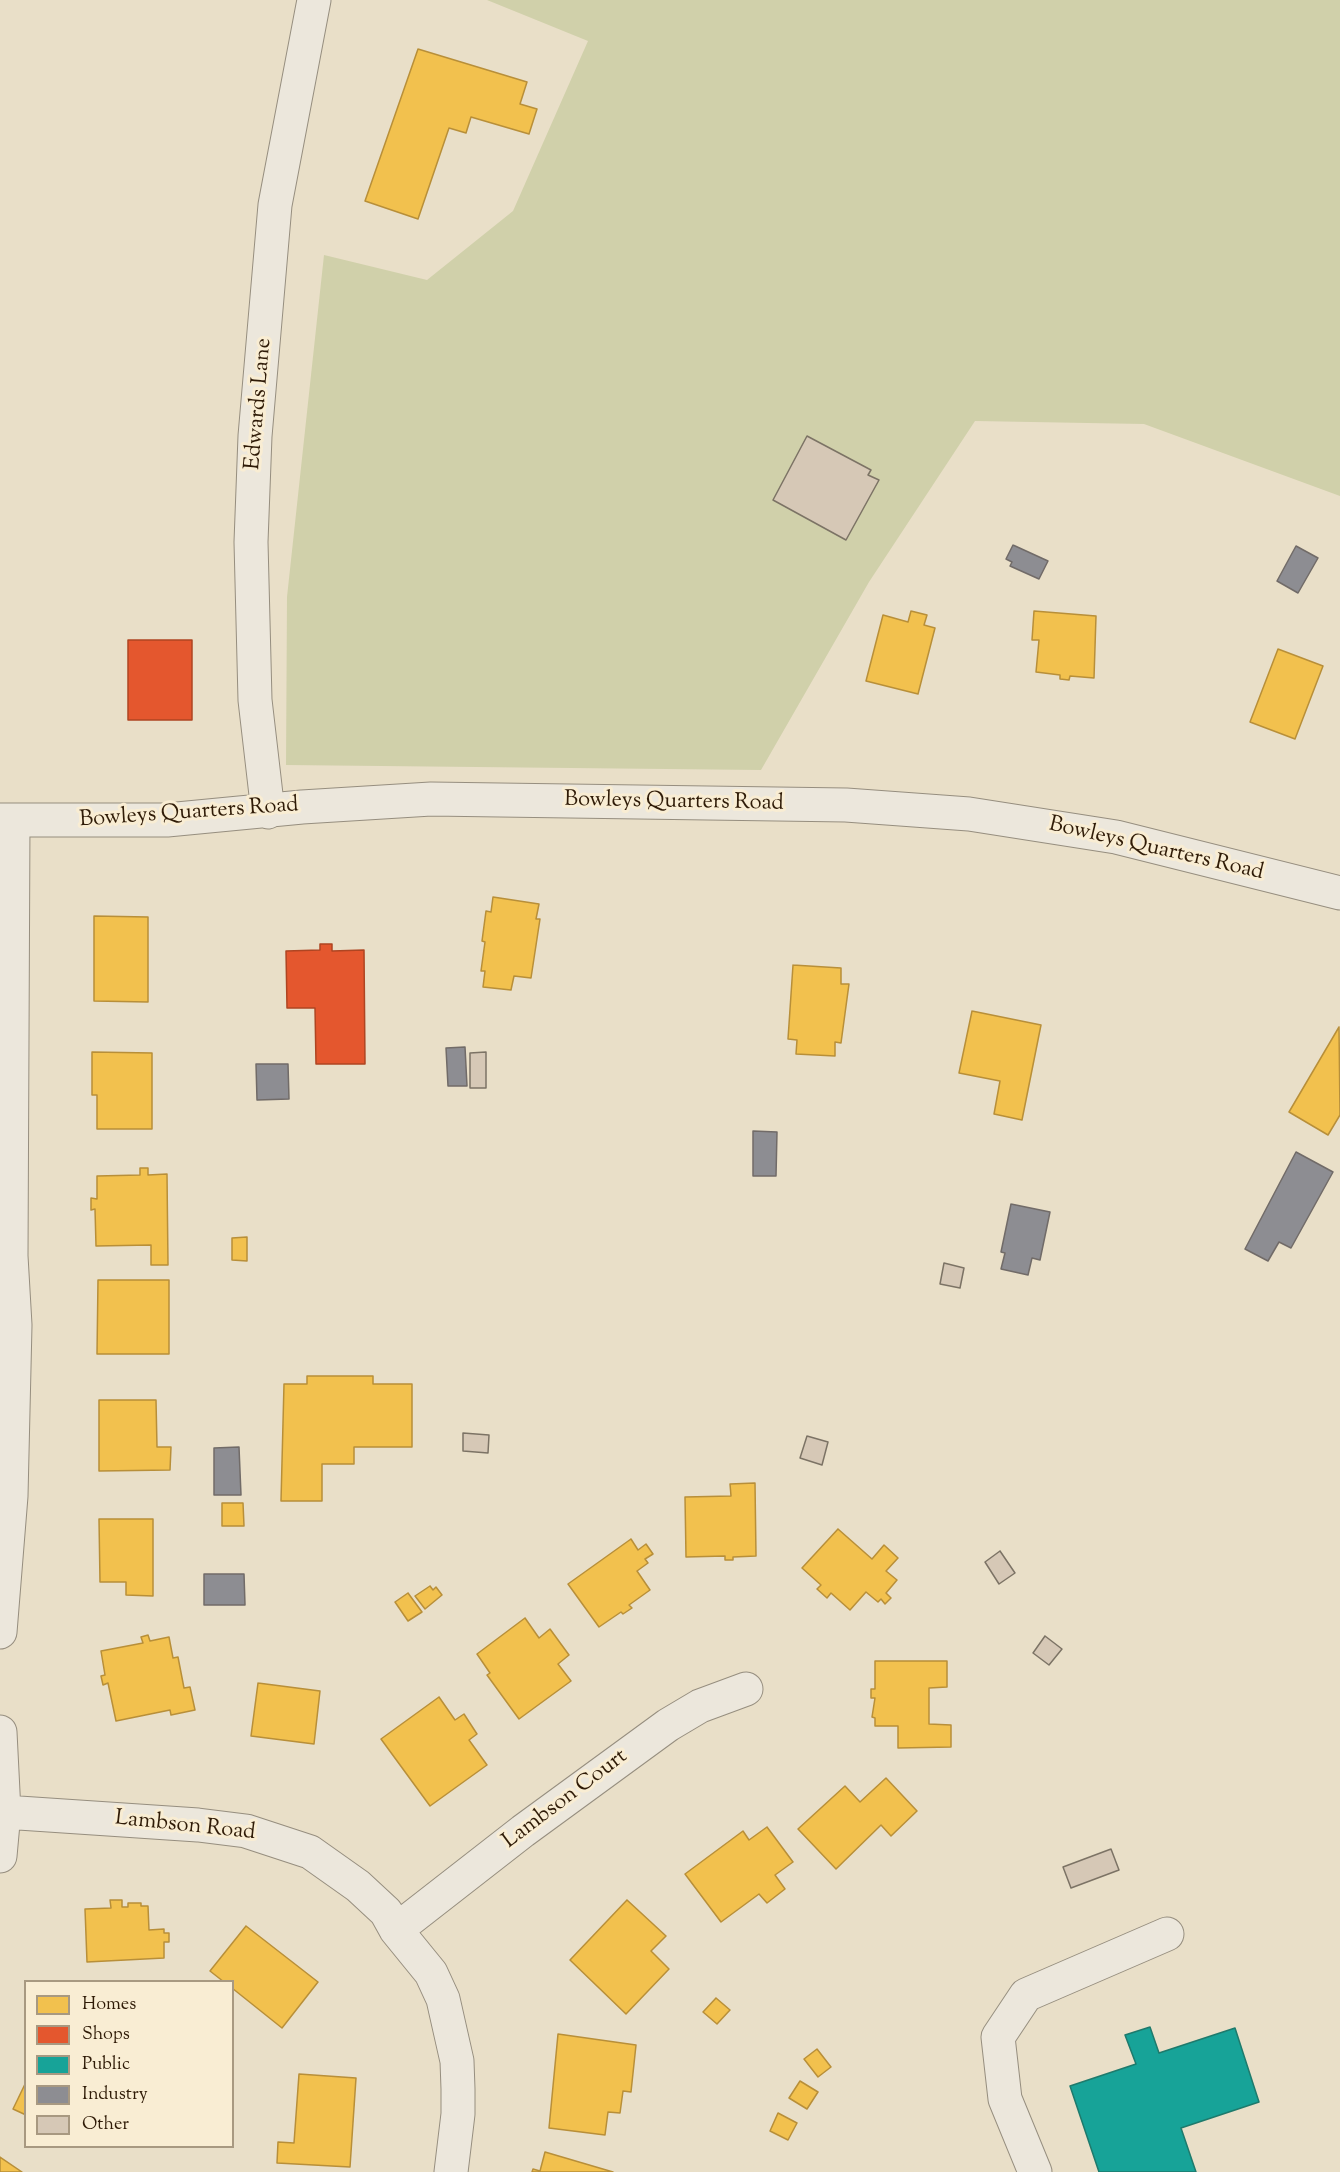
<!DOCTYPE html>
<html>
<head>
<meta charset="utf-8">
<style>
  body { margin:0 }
  #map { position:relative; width:1340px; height:2172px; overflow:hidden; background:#e9dfc8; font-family:"Sorts Mill Goudy",serif }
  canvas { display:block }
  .legend { position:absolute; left:24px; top:1980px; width:210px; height:168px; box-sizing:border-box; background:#f9edd3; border:2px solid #a89981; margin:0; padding:8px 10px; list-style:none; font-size:18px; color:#2f1b07 }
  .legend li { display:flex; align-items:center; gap:12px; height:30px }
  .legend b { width:30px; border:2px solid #a89981 }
</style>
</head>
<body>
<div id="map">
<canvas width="1340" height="2172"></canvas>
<ul class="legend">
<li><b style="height:16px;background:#f2c14e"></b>Homes</li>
<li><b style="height:16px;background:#e4572e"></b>Shops</li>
<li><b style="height:16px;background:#17a398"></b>Public</li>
<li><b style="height:16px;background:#8d8d92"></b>Industry</li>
<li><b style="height:16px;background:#d6c8b6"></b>Other</li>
</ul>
</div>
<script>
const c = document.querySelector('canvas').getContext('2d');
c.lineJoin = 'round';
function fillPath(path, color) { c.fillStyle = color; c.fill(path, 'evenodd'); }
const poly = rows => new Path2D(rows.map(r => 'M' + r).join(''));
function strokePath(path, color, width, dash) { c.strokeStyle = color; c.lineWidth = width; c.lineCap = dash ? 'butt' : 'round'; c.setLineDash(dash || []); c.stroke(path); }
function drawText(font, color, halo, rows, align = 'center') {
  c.font = font + ' "Sorts Mill Goudy",serif'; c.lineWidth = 6; c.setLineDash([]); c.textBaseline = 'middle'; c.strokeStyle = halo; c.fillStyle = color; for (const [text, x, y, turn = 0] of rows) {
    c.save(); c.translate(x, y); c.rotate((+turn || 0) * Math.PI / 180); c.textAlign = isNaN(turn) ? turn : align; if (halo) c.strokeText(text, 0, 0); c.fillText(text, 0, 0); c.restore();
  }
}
const green = poly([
  [487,0,1340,0,1340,496,1144,424,975,421,869,582,761,770,286,765,287,597,324,255,427,280,513,211,588,41]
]);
const homes = poly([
  [418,49,527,82,520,104,537,109,529,134,471,117,466,133,449,128,418,219,365,201,418,49],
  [911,611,927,615,924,625,935,628,918,694,866,681,883,615,908,622,911,611],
  [1034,611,1096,616,1094,678,1070,676,1069,680,1060,679,1060,675,1036,672,1039,640,1032,640,1034,611],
  [1278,649,1323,666,1295,739,1250,722,1278,649],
  [493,897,539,904,536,919,540,919,531,978,514,976,511,990,483,987,485,971,481,971,485,942,482,941,486,911,491,912,493,897],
  [94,916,148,917,148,1002,94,1001,94,916],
  [793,965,841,968,841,984,849,984,841,1043,835,1042,835,1056,796,1054,797,1040,788,1039,793,965],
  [972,1011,1041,1025,1022,1120,994,1114,1000,1081,959,1073,972,1011],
  [1339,1027,1340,1115,1328,1135,1289,1112,1339,1027],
  [92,1052,152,1053,152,1129,97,1129,97,1095,92,1095,92,1052],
  [140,1168,148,1168,148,1175,167,1174,168,1265,151,1265,151,1245,96,1246,95,1209,91,1210,91,1198,97,1199,97,1176,140,1175,140,1168],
  [247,1237,247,1261,232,1260,232,1238,247,1237],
  [98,1280,169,1280,169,1354,97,1354,98,1280],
  [307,1376,373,1376,373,1384,412,1384,412,1447,354,1447,354,1464,322,1464,322,1501,281,1501,284,1384,307,1384,307,1376],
  [99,1400,156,1400,157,1447,171,1447,170,1470,99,1471,99,1400],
  [755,1483,756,1556,733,1557,733,1560,725,1560,725,1556,686,1557,685,1497,731,1496,730,1484,755,1483],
  [222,1503,243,1503,244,1526,222,1526,222,1503],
  [99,1519,153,1519,153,1596,126,1595,126,1582,100,1582,99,1519],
  [838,1529,872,1559,884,1545,898,1558,886,1571,897,1580,886,1593,891,1598,885,1604,881,1599,878,1602,866,1592,850,1610,831,1593,827,1598,817,1589,821,1585,802,1568,838,1529],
  [631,1539,638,1550,646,1544,653,1554,645,1559,648,1563,637,1571,650,1590,629,1605,632,1608,623,1614,621,1612,599,1627,568,1584,631,1539],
  [430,1586,433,1590,436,1587,442,1595,425,1609,415,1596,430,1586],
  [408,1593,422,1612,408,1621,395,1602,408,1593],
  [525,1618,539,1638,550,1629,569,1655,558,1664,571,1681,519,1719,487,1675,490,1673,477,1654,525,1618],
  [148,1635,150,1641,169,1637,173,1658,178,1657,184,1688,190,1687,195,1710,171,1715,170,1710,116,1721,108,1683,103,1685,101,1676,105,1675,101,1651,143,1643,141,1637,148,1635],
  [875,1661,947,1661,947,1687,929,1688,929,1724,951,1725,951,1747,898,1748,898,1726,875,1726,875,1718,872,1717,875,1698,871,1698,871,1689,875,1689,875,1661],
  [258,1683,320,1691,314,1744,251,1736,258,1683],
  [439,1697,455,1720,464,1714,477,1734,469,1740,487,1765,430,1806,381,1739,439,1697],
  [886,1778,917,1811,891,1836,881,1825,836,1869,798,1829,845,1786,860,1802,886,1778],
  [767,1827,793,1862,775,1875,785,1889,767,1903,759,1894,721,1922,685,1874,743,1831,749,1840,767,1827],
  [110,1900,122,1900,122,1907,128,1907,128,1903,141,1903,141,1906,148,1906,149,1930,164,1929,164,1933,169,1933,169,1942,164,1942,164,1958,87,1962,85,1909,111,1908,110,1900],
  [627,1900,666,1936,651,1951,669,1969,626,2014,570,1960,627,1900],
  [246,1926,318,1982,282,2028,232,1988,232,1982,224,1982,210,1971,246,1926],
  [716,1998,730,2010,717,2024,703,2012,716,1998],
  [558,2034,636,2045,631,2092,623,2091,620,2113,608,2112,605,2135,549,2128,558,2034],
  [817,2049,831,2067,818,2077,804,2059,817,2049],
  [299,2074,356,2078,350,2167,277,2163,278,2142,294,2143,299,2074],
  [800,2081,818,2092,807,2109,789,2098,800,2081],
  [26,2082,26,2115,13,2109,26,2082],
  [778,2113,797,2123,788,2140,770,2131,778,2113],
  [545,2152,613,2172,532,2172,533,2169,540,2171,545,2152],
  [0,2157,22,2172,0,2172,0,2157]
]);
const shops = poly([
  [128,640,192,640,192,720,128,720,128,640],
  [320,944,332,944,332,951,364,950,365,1064,316,1064,315,1008,287,1008,286,951,320,950,320,944]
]);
const public = poly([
  [1150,2027,1159,2053,1235,2028,1259,2102,1181,2128,1196,2172,1099,2172,1070,2086,1136,2064,1125,2035,1150,2027]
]);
const industry = poly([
  [1013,545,1048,561,1039,579,1010,566,1012,562,1006,559,1013,545],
  [1296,546,1318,558,1298,593,1277,581,1296,546],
  [465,1047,467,1086,448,1086,446,1048,465,1047],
  [256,1064,288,1064,289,1099,257,1100,256,1064],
  [753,1131,777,1132,776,1176,753,1176,753,1131],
  [1296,1152,1333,1172,1291,1248,1279,1242,1268,1261,1245,1249,1296,1152],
  [1011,1204,1050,1212,1040,1260,1032,1258,1028,1275,1001,1269,1005,1253,1001,1252,1011,1204],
  [239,1447,241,1495,214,1495,214,1448,239,1447],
  [204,1574,244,1574,245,1605,204,1605,204,1574]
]);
const building = poly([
  [807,436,871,470,868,475,879,480,846,540,773,500,807,436],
  [486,1052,486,1088,470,1088,470,1053,486,1052],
  [944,1263,964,1268,960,1288,940,1284,944,1263],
  [463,1433,489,1435,488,1453,463,1451,463,1433],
  [807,1436,828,1442,822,1465,800,1458,807,1436],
  [1000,1551,1015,1573,999,1584,985,1562,1000,1551],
  [1045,1636,1062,1649,1049,1665,1033,1653,1045,1636],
  [1111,1849,1119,1870,1071,1888,1063,1867,1111,1849]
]);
const minor = poly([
  [268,812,255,700,251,542,255,436,275,205,314,0],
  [0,820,167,820,302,807,431,799,846,805,969,814,1116,837,1340,893],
  [0,1632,11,1496,15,1325,11,1256,13,821],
  [0,1732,4,1812,0,1856],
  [4,1812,198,1825,246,1831,310,1852,358,1886,386,1912,396,1930,431,1973,443,1999,457,2061,458,2089,458,2114,451,2172],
  [396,1930,523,1831,668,1725,700,1706,746,1689],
  [1035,2172,1005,2099,998,2037,1026,1995,1167,1934]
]);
const streetNames = [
  ["Edwards Lane",260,404,-85],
  ["Bowleys Quarters Road",674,803,1],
  ["Bowleys Quarters Road",189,814,-4],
  ["Bowleys Quarters Road",1156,850,13],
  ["Lambson Court",566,1800,-37],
  ["Lambson Road",185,1827,6]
];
fillPath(green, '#d0d0aa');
fillPath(homes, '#f2c14e');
strokePath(homes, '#b88f39', 1.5);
fillPath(shops, '#e4572e');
strokePath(shops, '#ae4522', 1.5);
fillPath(public, '#17a398');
strokePath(public, '#1e7a6c', 1.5);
fillPath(industry, '#8d8d92');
strokePath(industry, '#716b68', 1.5);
fillPath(building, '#d6c8b6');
strokePath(building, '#7c7365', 1.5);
strokePath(minor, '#968e7f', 35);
strokePath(minor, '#ece7dc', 33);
drawText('22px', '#2f1b07', '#f9edd3', streetNames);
</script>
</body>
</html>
